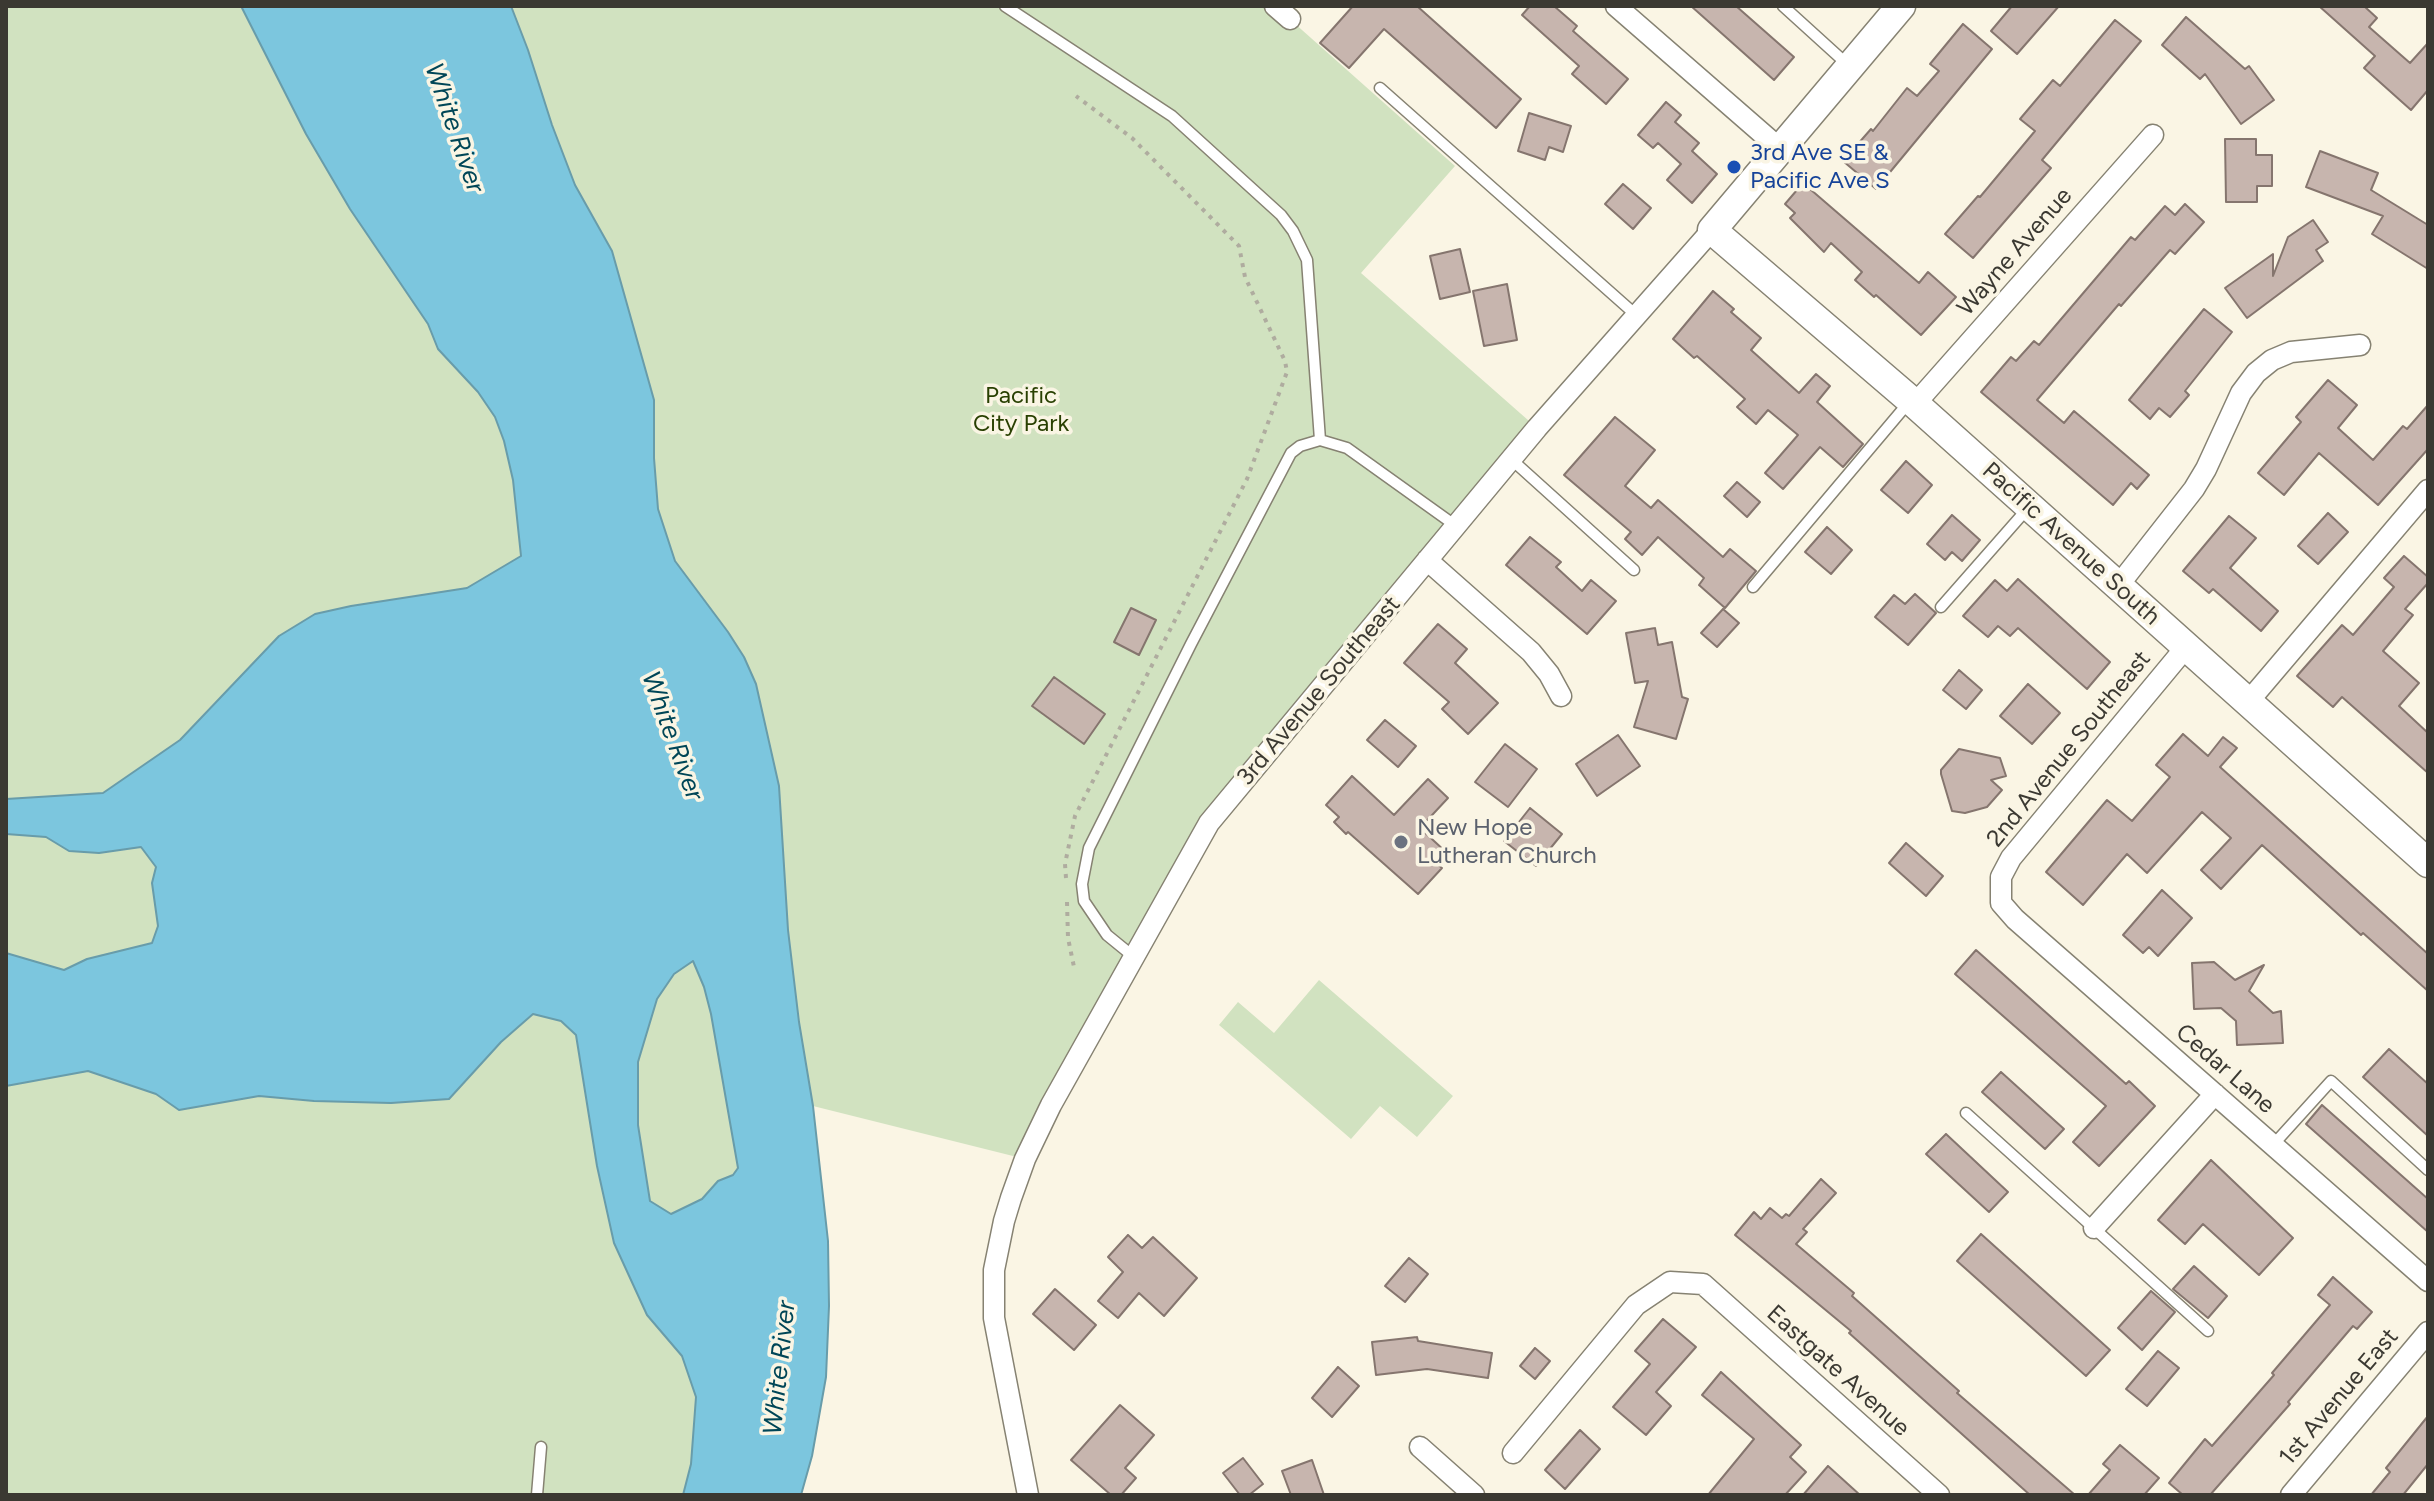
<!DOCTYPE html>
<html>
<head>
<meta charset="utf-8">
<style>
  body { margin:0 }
  #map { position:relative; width:2434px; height:1501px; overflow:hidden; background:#faf5e4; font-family:Figtree,sans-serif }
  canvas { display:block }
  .frame { position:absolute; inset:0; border:8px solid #3b3932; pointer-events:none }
</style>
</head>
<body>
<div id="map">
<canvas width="2434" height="1501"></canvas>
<div class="frame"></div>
</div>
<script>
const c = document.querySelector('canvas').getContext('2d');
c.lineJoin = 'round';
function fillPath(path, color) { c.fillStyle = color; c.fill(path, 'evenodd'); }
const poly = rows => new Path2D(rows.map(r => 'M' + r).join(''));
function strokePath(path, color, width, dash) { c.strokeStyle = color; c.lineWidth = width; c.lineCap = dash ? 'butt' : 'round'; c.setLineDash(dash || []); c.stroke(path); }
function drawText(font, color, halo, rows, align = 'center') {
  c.font = font + ' Figtree,sans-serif'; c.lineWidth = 7; c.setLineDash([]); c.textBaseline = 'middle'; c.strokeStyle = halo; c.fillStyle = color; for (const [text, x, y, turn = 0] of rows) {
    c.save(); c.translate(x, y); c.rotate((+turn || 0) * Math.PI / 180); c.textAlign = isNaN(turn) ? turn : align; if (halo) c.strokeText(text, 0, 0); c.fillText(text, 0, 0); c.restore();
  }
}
const green = poly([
  [6,6,241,6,306,134,350,209,428,324,438,349,478,392,495,417,504,441,513,480,521,556,467,588,351,606,315,614,214,703,180,740,103,793,10,799,6,799],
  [511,6,1275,6,1455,166,1361,273,1537,428,1209,823,1025,1159,813,1106,799,1022,788,930,779,786,756,684,744,657,728,632,675,561,658,509,654,458,654,400,612,251,575,185,551,125,528,50],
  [6,834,46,837,69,851,99,853,141,847,156,867,152,883,158,927,152,943,87,959,64,970,6,953],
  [693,961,704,987,711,1015,738,1168,733,1175,718,1181,702,1199,671,1214,650,1201,638,1125,638,1062,657,999,674,974],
  [1319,980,1453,1096,1417,1137,1380,1106,1351,1139,1219,1025,1238,1002,1274,1033],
  [533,1014,561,1021,576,1035,597,1165,647,1315,682,1356,696,1397,691,1464,683,1495,6,1495,6,1086,87,1071,156,1094,179,1110,259,1096,314,1101,391,1103,449,1099,501,1042]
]);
const water = poly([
  [241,6,511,6,528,50,552,125,575,185,612,251,654,400,654,458,658,509,675,561,728,632,744,657,756,684,779,786,788,930,799,1022,813,1106,828,1241,829,1306,826,1377,812,1456,801,1495,683,1495,691,1464,696,1397,682,1356,647,1315,614,1243,597,1166,576,1035,561,1021,533,1014,501,1042,449,1099,391,1103,314,1101,259,1096,179,1110,156,1094,88,1071,6,1086,6,953,64,970,87,959,152,943,158,926,152,883,156,867,141,847,99,853,69,851,46,837,6,834,6,799,103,793,180,740,279,636,315,614,351,606,467,588,521,556,513,480,504,441,495,417,478,392,438,349,428,324,350,209,306,134,241,6],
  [693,961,704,987,711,1014,738,1168,733,1175,718,1181,702,1199,671,1214,650,1201,638,1125,638,1062,657,999,674,974,693,961]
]);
const building = poly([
  [1353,6,1417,6,1521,99,1496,128,1384,29,1349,68,1320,43,1353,6],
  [1530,6,1554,6,1577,26,1573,31,1628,79,1606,104,1572,74,1579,66,1522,15,1530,6],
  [1691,6,1736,6,1794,57,1774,80,1691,6],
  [2012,6,2059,6,2017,54,1991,31,2012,6],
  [2319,6,2364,6,2377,18,2369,27,2410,63,2428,43,2428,90,2411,110,2364,68,2375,56,2319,6],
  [2186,17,2245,69,2249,66,2274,100,2241,124,2205,74,2200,79,2162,45,2186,17],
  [2115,20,2141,41,2042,160,2051,168,1973,258,1945,234,1978,196,1980,197,2035,131,2020,119,2053,80,2060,86,2115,20],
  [1963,24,1992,49,1876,189,1843,161,1871,129,1873,131,1907,88,1917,96,1939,71,1930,64,1963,24],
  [1666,102,1681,115,1675,122,1699,143,1692,151,1717,174,1692,203,1667,180,1681,164,1658,143,1653,148,1638,135,1666,102],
  [1529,113,1571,126,1563,152,1549,147,1545,160,1518,151,1529,113],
  [2225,139,2256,139,2256,155,2272,155,2272,186,2257,186,2257,202,2226,202,2225,139],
  [2320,151,2378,173,2371,190,2428,225,2428,269,2372,234,2383,216,2306,187,2320,151],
  [1803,183,1919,283,1928,272,1956,297,1921,335,1876,295,1874,297,1855,280,1862,272,1831,243,1824,252,1790,218,1795,213,1785,204,1803,183],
  [1623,184,1651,208,1633,229,1605,204,1623,184],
  [2185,204,2204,222,2175,254,2170,250,2121,306,2119,304,2037,400,2064,423,2074,411,2149,475,2137,489,2131,483,2113,505,1981,392,2011,357,2016,361,2034,341,2039,345,2131,237,2135,240,2165,206,2175,215,2185,204],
  [2313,220,2328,242,2316,250,2323,261,2247,318,2225,288,2273,254,2273,276,2288,237,2313,220],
  [1460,249,1470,292,1440,299,1430,256,1460,249],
  [1507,284,1517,340,1484,346,1473,291,1507,284],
  [1713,291,1734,309,1731,312,1761,338,1751,350,1799,393,1816,374,1830,386,1817,402,1863,444,1843,467,1820,447,1783,489,1765,473,1798,435,1768,410,1756,424,1737,407,1745,399,1697,356,1694,358,1673,339,1713,291],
  [2204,309,2232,332,2185,391,2189,395,2170,417,2159,408,2150,419,2129,400,2204,309],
  [2328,380,2357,405,2338,428,2373,460,2403,426,2407,429,2428,405,2428,449,2378,505,2319,453,2284,495,2258,473,2301,422,2296,417,2328,380],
  [1615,417,1655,450,1625,486,1651,508,1658,500,1723,557,1730,549,1756,571,1725,608,1699,585,1704,578,1658,537,1642,555,1625,539,1631,532,1564,475,1615,417],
  [1906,461,1932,485,1908,513,1881,490,1906,461],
  [1737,482,1760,502,1747,517,1724,496,1737,482],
  [2328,513,2348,532,2318,564,2298,546,2328,513],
  [1952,515,1980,540,1962,561,1952,552,1945,560,1927,544,1952,515],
  [2229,516,2256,538,2230,568,2278,611,2261,631,2213,589,2209,593,2183,571,2229,516],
  [1827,527,1852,550,1831,574,1805,552,1827,527],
  [1530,537,1561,562,1556,567,1582,591,1591,580,1616,601,1587,634,1506,565,1530,537],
  [2404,556,2428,577,2428,583,2405,609,2413,615,2383,651,2419,683,2399,706,2428,733,2428,773,2342,697,2333,707,2297,676,2342,625,2353,635,2394,587,2384,578,2404,556],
  [2018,579,2110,662,2087,689,2018,628,2010,636,1998,626,1988,637,1963,616,1995,580,2007,591,2018,579],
  [1915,594,1936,613,1908,645,1875,617,1894,595,1905,604,1915,594],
  [1131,608,1156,620,1139,655,1114,642,1131,608],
  [1723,609,1739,623,1717,647,1701,633,1723,609],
  [1438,624,1467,649,1455,663,1498,703,1468,734,1442,709,1449,702,1404,663,1438,624],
  [1655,628,1658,645,1672,642,1682,697,1688,699,1676,739,1634,727,1648,681,1635,683,1626,633,1655,628],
  [1959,670,1982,690,1966,709,1943,690,1959,670],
  [1054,677,1105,714,1084,744,1032,706,1054,677],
  [2028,684,2060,713,2032,744,2000,716,2028,684],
  [1385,720,1416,746,1398,767,1367,740,1385,720],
  [2183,734,2208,756,2223,737,2237,748,2220,767,2428,954,2428,991,2363,933,2361,935,2262,845,2221,889,2201,870,2231,838,2202,812,2147,873,2127,854,2083,905,2046,872,2107,800,2132,821,2170,777,2156,765,2183,734],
  [1618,735,1640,766,1597,796,1576,764,1618,735],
  [1505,744,1537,769,1508,807,1475,782,1505,744],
  [1959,749,2000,758,2006,776,1991,780,2002,790,1987,807,1965,813,1952,811,1941,774,1941,770,1959,749],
  [1352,776,1394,815,1428,779,1448,798,1420,828,1447,853,1437,864,1442,868,1418,894,1348,832,1346,834,1334,822,1339,817,1326,805,1352,776],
  [1530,808,1562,834,1536,866,1504,841,1530,808],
  [1906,843,1943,876,1926,896,1889,863,1906,843],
  [2162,890,2192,918,2158,956,2149,947,2143,953,2123,935,2162,890],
  [1976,950,2126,1084,2129,1081,2155,1106,2099,1166,2073,1142,2106,1106,1955,974,1976,950],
  [2214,962,2235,980,2264,965,2249,991,2273,1013,2281,1011,2283,1043,2237,1045,2236,1021,2221,1008,2194,1009,2192,963,2214,962],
  [2389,1049,2428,1084,2428,1136,2363,1077,2389,1049],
  [2001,1072,2064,1129,2045,1149,1982,1092,2001,1072],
  [2322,1105,2428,1199,2428,1232,2306,1124,2322,1105],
  [1946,1134,2008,1192,1989,1212,1926,1154,1946,1134],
  [2211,1160,2293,1238,2259,1275,2203,1224,2185,1244,2158,1220,2211,1160],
  [1821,1179,1836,1193,1803,1229,1807,1232,1796,1244,1854,1293,1852,1296,1959,1391,1957,1393,2075,1495,2030,1495,1849,1333,1851,1331,1735,1235,1754,1212,1761,1219,1770,1208,1782,1218,1786,1214,1789,1216,1821,1179],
  [1981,1234,2110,1350,2086,1376,1957,1261,1981,1234],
  [1128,1235,1142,1248,1153,1237,1197,1278,1164,1316,1139,1293,1118,1318,1098,1301,1123,1272,1108,1257,1128,1235],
  [1409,1258,1428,1274,1405,1302,1385,1286,1409,1258],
  [2194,1266,2227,1296,2208,1318,2173,1289,2194,1266],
  [2333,1277,2372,1312,2357,1329,2353,1326,2288,1402,2290,1404,2210,1495,2183,1495,2169,1483,2205,1439,2212,1446,2274,1375,2272,1373,2330,1305,2318,1295,2333,1277],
  [1055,1289,1096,1325,1074,1350,1033,1314,1055,1289],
  [2151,1291,2175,1312,2142,1350,2118,1328,2151,1291],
  [1663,1319,1696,1347,1656,1392,1671,1406,1646,1435,1613,1407,1650,1364,1635,1351,1663,1319],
  [1417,1337,1418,1341,1492,1353,1488,1378,1427,1369,1376,1375,1372,1342,1417,1337],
  [1535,1348,1550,1361,1535,1379,1520,1366,1535,1348],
  [2158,1351,2179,1368,2147,1406,2126,1389,2158,1351],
  [1338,1367,1359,1386,1332,1417,1312,1398,1338,1367],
  [1721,1372,1801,1445,1790,1457,1806,1472,1785,1495,1708,1495,1754,1439,1702,1395,1721,1372],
  [1120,1405,1154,1435,1125,1468,1136,1478,1121,1495,1111,1495,1071,1460,1120,1405],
  [2428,1416,2428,1464,2403,1495,2371,1495,2390,1472,2386,1468,2428,1416],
  [1580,1430,1600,1449,1565,1489,1545,1470,1580,1430],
  [2120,1445,2159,1478,2144,1495,2088,1495,2110,1470,2103,1464,2120,1445],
  [1243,1458,1263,1484,1249,1495,1240,1495,1223,1473,1243,1458],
  [1312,1460,1324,1495,1291,1495,1282,1471,1312,1460],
  [1828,1466,1860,1495,1803,1495,1828,1466]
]);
const path = poly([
  [1066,878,1065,864,1075,816,1247,479,1287,372,1285,361,1245,277,1239,246,1132,138,1076,96],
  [1067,902,1068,938,1074,967]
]);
const lane = poly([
  [1005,6,1172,116,1281,215,1293,231,1307,260,1320,440],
  [1783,6,1848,65],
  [1380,88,1636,315],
  [1511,459,1634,570],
  [1753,587,1909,402],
  [1941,607,2028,508],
  [1134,957,1107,935,1084,901,1082,884,1089,848,1191,644,1291,453,1300,446,1320,440,1347,448,1456,526],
  [1966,1113,2208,1331],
  [2273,1145,2331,1081,2428,1170],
  [537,1495,541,1447]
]);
const street = poly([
  [1275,6,1290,19],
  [1616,6,1779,148],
  [1915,404,2153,135],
  [1427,560,1531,652,1549,674,1561,696],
  [2118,586,2194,489,2206,469,2241,393,2256,373,2272,360,2291,352,2360,345],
  [2186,647,2011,858,2001,877,2001,903,2015,919,2428,1281],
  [2248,702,2428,490],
  [2094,1228,2215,1094],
  [1420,1447,1474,1495],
  [1513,1453,1636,1305,1670,1282,1703,1284,1939,1495],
  [1028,1495,994,1318,994,1270,1004,1221,1011,1198,1025,1159,1051,1105,1209,823,1537,428,1712,230],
  [2291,1495,2428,1332]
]);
const secondary = poly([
  [1901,6,1712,230,1915,404,2428,863]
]);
const markers = [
  [1734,167,8,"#1a4fb4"],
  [1401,842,8,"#6b7280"]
];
const transitNames = [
  ["3rd Ave SE &",1750,153],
  ["Pacific Ave S",1750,181]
];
const streetNames = [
  ["Wayne Avenue",2015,252,-49],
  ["Pacific Avenue South",2071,544,42],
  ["3rd Avenue Southeast",1319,691,-50],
  ["2nd Avenue Southeast",2069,749,-51],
  ["Cedar Lane",2225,1069,41],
  ["Eastgate Avenue",1838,1371,42],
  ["1st Avenue East",2339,1397,-50]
];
const parkNames = [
  ["Pacific",1021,396],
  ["City Park",1021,424]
];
const worshipNames = [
  ["New Hope",1417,828],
  ["Lutheran Church",1417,856]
];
const waterNames = [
  ["White River",454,128,71],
  ["White River",672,736,70],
  ["White River",780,1368,-84]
];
fillPath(green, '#d1e2c0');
fillPath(water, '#7cc6de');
strokePath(water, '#689caa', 2);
fillPath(building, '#c7b5ae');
strokePath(building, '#85756e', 2);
strokePath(lane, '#868272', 13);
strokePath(street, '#868272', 23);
strokePath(secondary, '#868272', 31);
strokePath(path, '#afac9f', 4, [4, 6]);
strokePath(lane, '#fff', 10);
strokePath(street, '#fff', 20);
strokePath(secondary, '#fff', 28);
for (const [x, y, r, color] of markers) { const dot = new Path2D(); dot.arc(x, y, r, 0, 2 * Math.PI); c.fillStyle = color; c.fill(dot); strokePath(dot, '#faf5e4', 3); }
drawText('24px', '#164399', '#faf5e4', transitNames, 'left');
drawText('24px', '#3b3932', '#faf5e4', streetNames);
drawText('24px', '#294002', '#faf5e4', parkNames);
drawText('24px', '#5b616d', '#faf5e4', worshipNames, 'left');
drawText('italic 26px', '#004657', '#faf5e4', waterNames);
</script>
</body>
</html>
